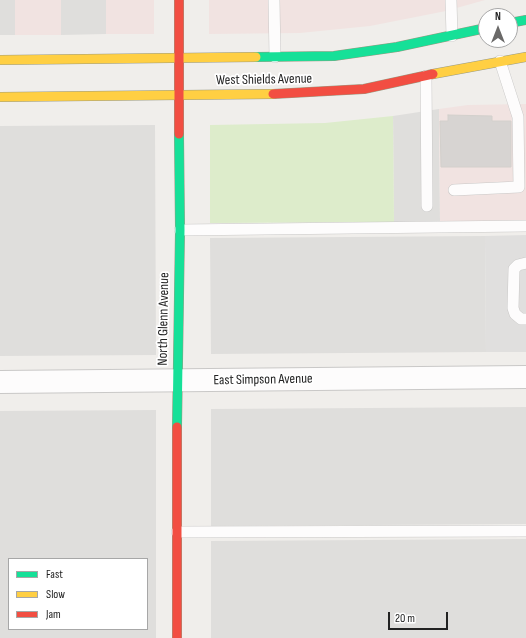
<!DOCTYPE html>
<html>
<head>
<meta charset="utf-8">
<style>
  body { margin:0 }
  #map { position:relative; width:526px; height:638px; overflow:hidden; background:#f0eeeb; font-family:"Sofia Sans Condensed",sans-serif }
  canvas { display:block }
  .legend { position:absolute; left:8px; top:558px; width:140px; height:72px; box-sizing:border-box; background:#fff; border:1px solid #a7a7a7; margin:0; padding:5px 7px; list-style:none; font-size:12px; color:#222 }
  .legend li { display:flex; align-items:center; gap:8px; height:20px }
  .legend b { width:20px; border:1px solid #a7a7a7 }
  .north { position:absolute; left:478px; top:8px; width:40px; height:40px; box-sizing:border-box; background:#fff; border:1px solid #a7a7a7; border-radius:50%; rotate:0deg; font-size:11px; font-weight:700; line-height:16px; text-align:center; color:#222 }
  .north::after { content:''; display:block; margin:auto; width:14px; height:18px; background:#6a6968; clip-path:polygon(50% 0,100% 100%,50% 72%,0 100%) }
  .scale { position:absolute; left:388px; top:612px; width:60px; height:18px; box-sizing:border-box; border:2px solid #222; border-top:0; padding-left:5px; font-size:12px; line-height:14px; white-space:nowrap; color:#222; -webkit-text-stroke:3px #fff; paint-order:stroke }
</style>
</head>
<body>
<div id="map">
<canvas width="526" height="638"></canvas>
<ul class="legend">
<li><b style="height:5px;background:#16e098"></b>Fast</li>
<li><b style="height:5px;background:#ffcf43"></b>Slow</li>
<li><b style="height:5px;background:#f24e42"></b>Jam</li>
</ul>
<div class="north">N</div>
<div class="scale">20 m</div>
</div>
<script>
const c = document.querySelector('canvas').getContext('2d');
c.lineJoin = 'round';
function fillPath(path, color) { c.fillStyle = color; c.fill(path, 'evenodd'); }
const poly = rows => new Path2D(rows.map(r => 'M' + r).join(''));
function strokePath(path, color, width, dash) { c.strokeStyle = color; c.lineWidth = width; c.lineCap = dash ? 'butt' : 'round'; c.setLineDash(dash || []); c.stroke(path); }
function drawText(font, color, halo, rows, align = 'center') {
  c.font = font + ' "Sofia Sans Condensed",sans-serif'; c.lineWidth = 3.5; c.setLineDash([]); c.textBaseline = 'middle'; c.strokeStyle = halo; c.fillStyle = color; for (const [text, x, y, turn = 0] of rows) {
    c.save(); c.translate(x, y); c.rotate((+turn || 0) * Math.PI / 180); c.textAlign = isNaN(turn) ? turn : align; if (halo) c.strokeText(text, 0, 0); c.fillText(text, 0, 0); c.restore();
  }
}
const residential = poly([
  [0,0,15,0,15,35,0,35],
  [61,0,106,0,106,34,61,35],
  [439,109,440,221,394,222,393,116],
  [155,125,156,355,0,356,0,126],
  [485,236,486,352,211,354,210,238],
  [526,407,526,524,211,526,211,409],
  [156,410,156,638,0,638,0,411],
  [9,559,147,559,147,629,9,629],
  [526,539,526,638,211,638,211,541]
]);
const commercial = poly([
  [15,0,61,0,61,35,15,35],
  [106,0,154,0,154,34,106,34],
  [209,0,485,0,446,11,370,26,300,33,209,34],
  [526,104,526,221,440,221,439,109,468,105]
]);
const grass = poly([
  [393,116,394,222,210,223,210,125,325,123]
]);
const parking = poly([
  [526,235,526,352,486,352,485,236]
]);
const building = poly([
  [448,115,492,116,492,121,511,121,511,167,441,167,440,121,448,121,448,115]
]);
const lane = poly([
  [274,0,275,57],
  [451,0,452,36],
  [426,76,427,206],
  [454,190,519,187,518,117,500,61],
  [180,230,526,226],
  [526,263,518,265,514,269,513,308,515,314,521,319,526,319],
  [177,532,526,531]
]);
const street = poly([
  [0,382,526,377]
]);
const fast = poly([
  [510,23,526,20],
  [256,57,334,56,397,47,486,28],
  [177,427,180,230,179,134]
]);
const slow = poly([
  [0,60,256,57],
  [433,74,526,57],
  [0,97,273,94]
]);
const jam = poly([
  [273,94,364,89,433,74],
  [179,134,179,0],
  [177,427,177,638]
]);
const streetNames = [
  ["West Shields Avenue",264,80,-1],
  ["North Glenn Avenue",164,319,-89],
  ["East Simpson Avenue",263,380,-1]
];
fillPath(residential, '#dfdedc');
fillPath(commercial, '#f1e3e1');
fillPath(grass, '#ddeccb');
fillPath(parking, '#e0dfde');
fillPath(building, '#d7d4d2');
strokePath(building, '#d3d0cc', 1);
strokePath(lane, '#c9c8c7', 12);
strokePath(street, '#c9c8c7', 24);
strokePath(fast, '#999a82', 10);
strokePath(slow, '#999a82', 10);
strokePath(jam, '#999a82', 10);
strokePath(lane, '#fdfcfc', 11);
strokePath(street, '#fdfcfc', 22);
strokePath(fast, '#16e098', 9);
strokePath(slow, '#ffcf43', 9);
strokePath(jam, '#f24e42', 9);
drawText('14px', '#222', '#fff', streetNames);
</script>
</body>
</html>
